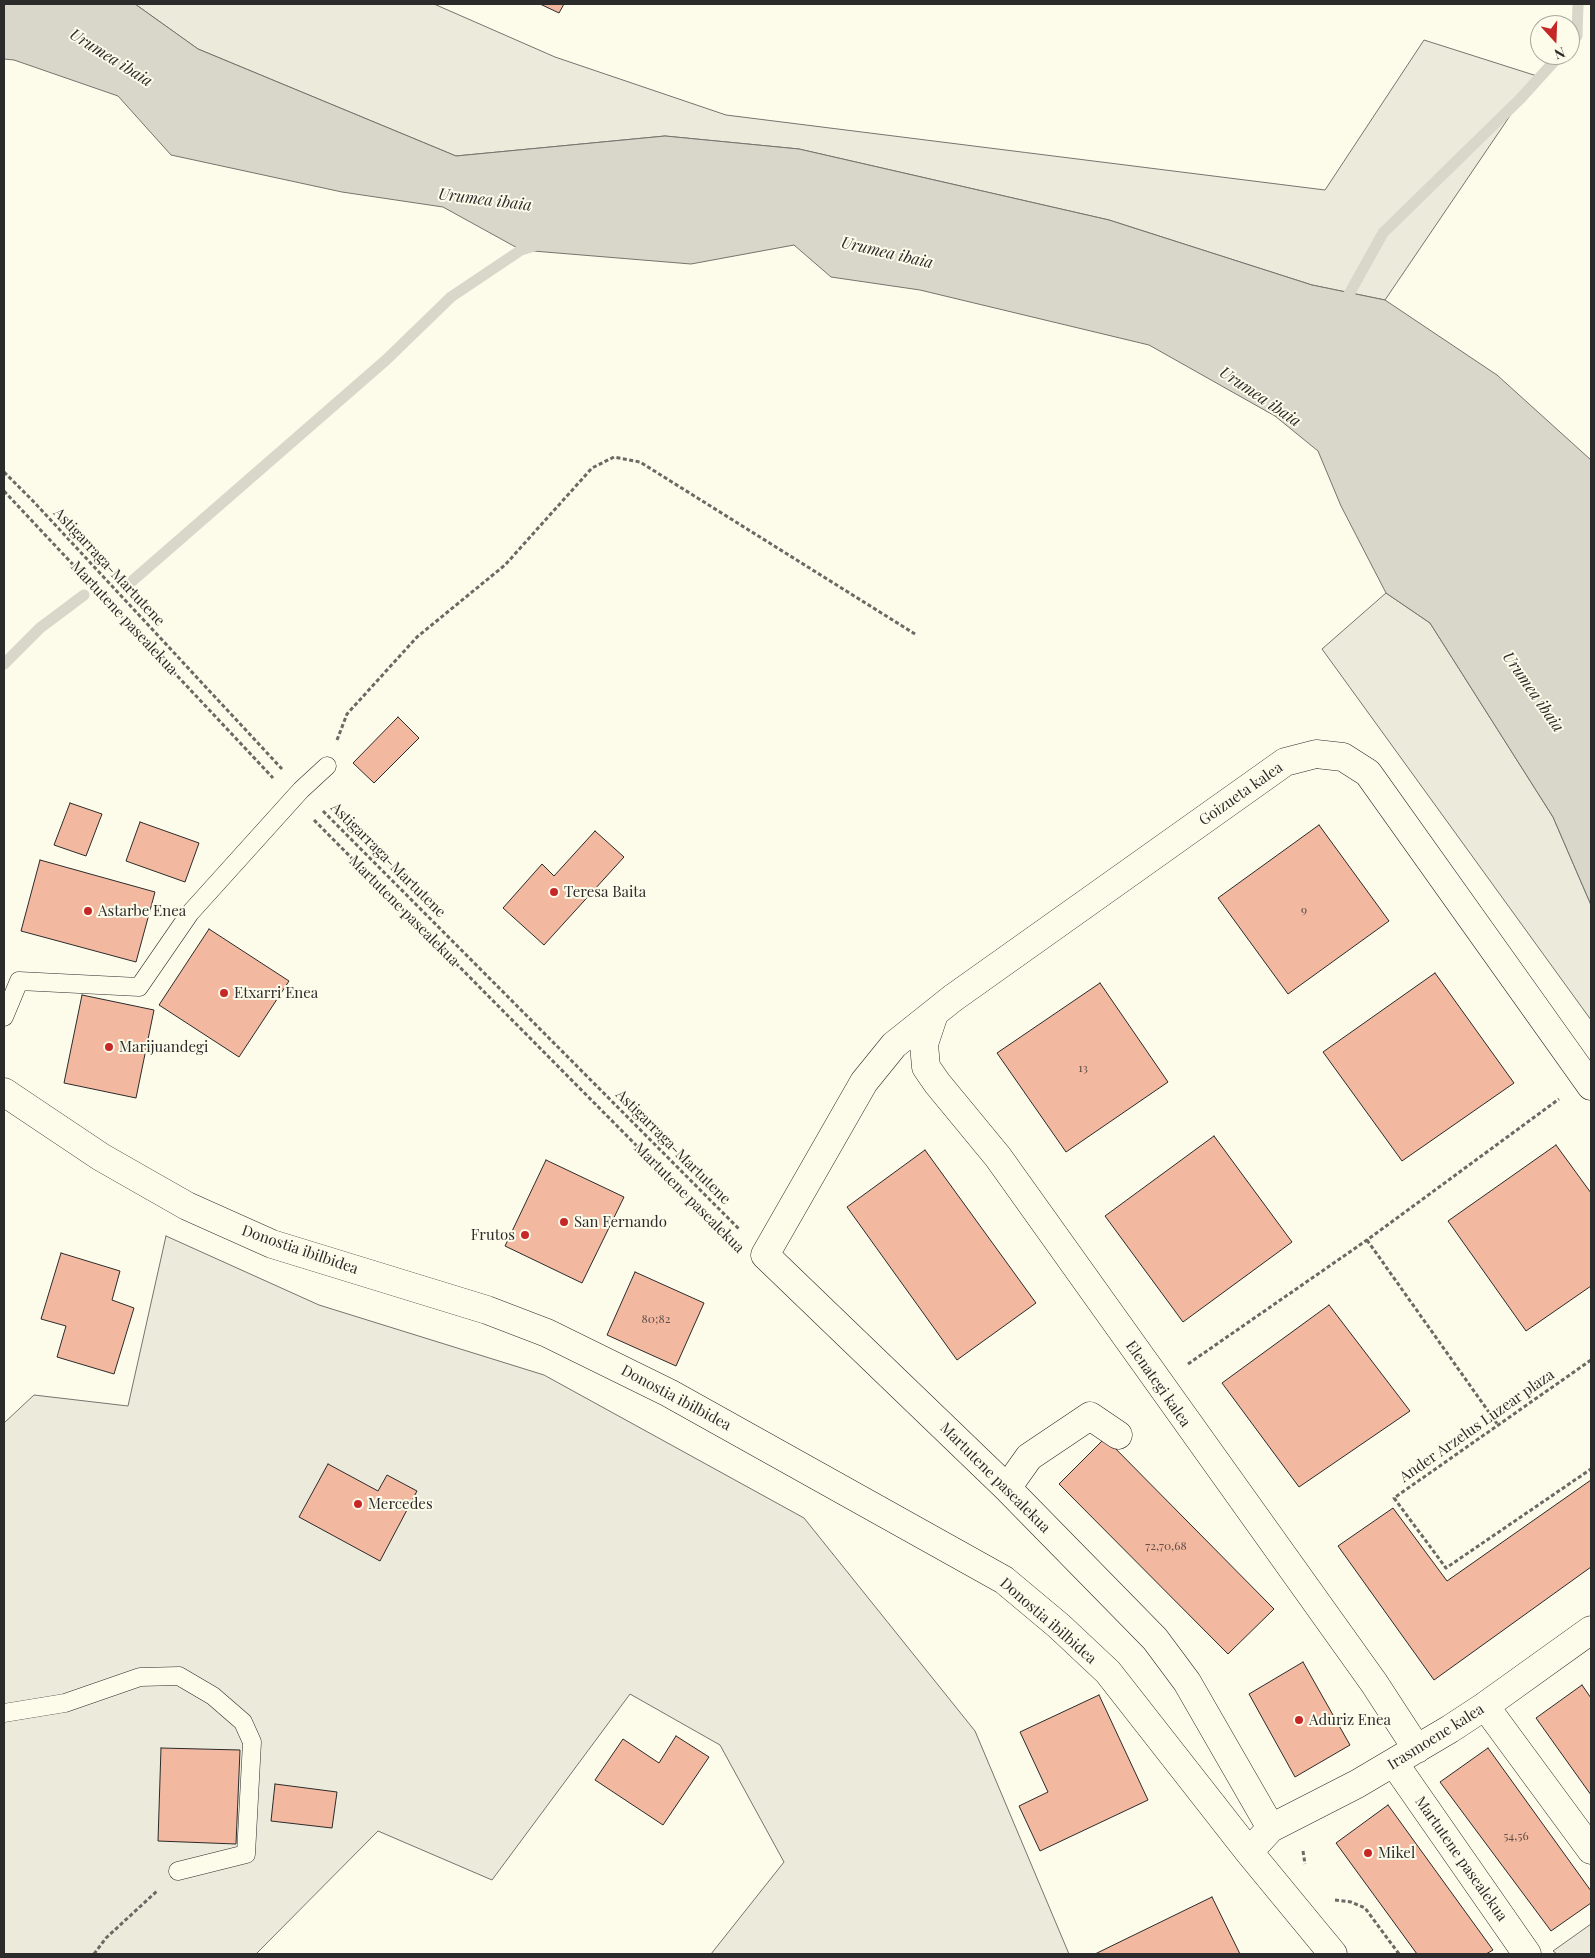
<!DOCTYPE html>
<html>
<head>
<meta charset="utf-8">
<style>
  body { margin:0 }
  #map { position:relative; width:1595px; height:1958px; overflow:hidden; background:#fdfbea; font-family:"Playfair Display",serif }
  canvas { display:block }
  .frame { position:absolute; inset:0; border:5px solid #2b2b2b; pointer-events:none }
  .north { position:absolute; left:1530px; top:15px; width:50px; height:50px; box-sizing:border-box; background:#fdfbea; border:1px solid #a9a89e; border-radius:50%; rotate:160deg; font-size:14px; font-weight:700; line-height:20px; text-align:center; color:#2b2b2b }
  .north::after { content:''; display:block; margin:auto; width:18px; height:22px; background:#c62828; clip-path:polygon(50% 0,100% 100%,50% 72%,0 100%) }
</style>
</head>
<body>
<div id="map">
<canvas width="1595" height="1958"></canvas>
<div class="frame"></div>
<div class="north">N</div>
</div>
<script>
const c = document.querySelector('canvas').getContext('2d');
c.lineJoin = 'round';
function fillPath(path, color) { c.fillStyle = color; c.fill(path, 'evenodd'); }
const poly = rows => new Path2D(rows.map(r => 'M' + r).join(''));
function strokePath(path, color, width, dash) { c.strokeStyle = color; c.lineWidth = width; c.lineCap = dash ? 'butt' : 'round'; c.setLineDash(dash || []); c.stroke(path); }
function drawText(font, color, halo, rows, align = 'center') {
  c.font = font + ' "Playfair Display",serif'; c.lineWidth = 4; c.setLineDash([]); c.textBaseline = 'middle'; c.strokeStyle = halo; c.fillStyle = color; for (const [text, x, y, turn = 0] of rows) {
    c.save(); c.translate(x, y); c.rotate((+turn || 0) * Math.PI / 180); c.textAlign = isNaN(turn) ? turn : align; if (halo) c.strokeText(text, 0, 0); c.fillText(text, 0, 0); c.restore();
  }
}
const green = poly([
  [135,4,434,4,555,57,726,115,1325,190,1424,40,1537,76,1385,300,1312,285,1109,220,799,149,665,136,456,156,198,49,135,4],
  [1386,593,1430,623,1553,817,1591,905,1591,1020,1322,649,1386,593],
  [166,1236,319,1305,544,1375,804,1518,975,1731,1069,1954,711,1954,784,1862,720,1745,630,1694,492,1880,378,1831,256,1954,4,1954,4,1423,34,1395,128,1406,166,1236],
  [1591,1924,1591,1954,1557,1954,1553,1951,1591,1924]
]);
const water = poly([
  [4,4,135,4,198,49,456,156,665,136,799,149,1109,220,1312,285,1385,300,1497,375,1591,460,1591,905,1553,817,1430,623,1386,593,1341,506,1318,451,1275,416,1149,345,920,290,831,277,794,245,691,264,521,250,443,207,342,192,171,155,118,96,14,60,4,59,4,4]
]);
const stream = poly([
  [1570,44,1577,36,1578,4],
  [1343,305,1383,233,1521,98,1560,55],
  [131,582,386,360,451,297,521,250,534,246],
  [4,664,40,628,84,595]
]);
const building = poly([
  [540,4,564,4,559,13,540,4],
  [398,717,419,738,374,783,353,763,398,717],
  [70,803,102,814,86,856,54,845,70,803],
  [140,822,199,843,185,882,126,861,140,822],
  [1319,825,1389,921,1288,994,1218,898,1319,825],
  [595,831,624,857,544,945,503,908,542,864,554,876,595,831],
  [40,860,155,892,136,962,21,931,40,860],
  [209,929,289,981,239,1057,159,1005,209,929],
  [1435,973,1514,1083,1402,1161,1323,1052,1435,973],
  [1100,983,1168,1082,1066,1152,997,1053,1100,983],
  [82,995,154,1010,136,1098,64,1083,82,995],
  [1214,1136,1292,1242,1183,1322,1105,1216,1214,1136],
  [1556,1145,1591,1193,1591,1286,1526,1331,1448,1221,1556,1145],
  [925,1150,1036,1303,957,1360,847,1207,925,1150],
  [546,1160,624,1197,582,1283,505,1246,546,1160],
  [61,1253,120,1271,112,1300,134,1308,114,1374,57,1357,66,1326,41,1319,61,1253],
  [635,1272,704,1303,676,1366,607,1335,635,1272],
  [1329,1305,1410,1411,1299,1487,1222,1383,1329,1305],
  [1105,1438,1274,1609,1228,1654,1059,1484,1105,1438],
  [328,1464,378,1491,387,1475,417,1491,380,1561,299,1517,328,1464],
  [1591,1480,1591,1567,1434,1680,1338,1546,1393,1508,1447,1581,1591,1480],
  [1303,1662,1350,1745,1295,1777,1249,1694,1303,1662],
  [1582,1685,1591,1698,1591,1795,1536,1718,1582,1685],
  [1099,1695,1148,1800,1040,1851,1019,1806,1048,1792,1020,1732,1099,1695],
  [676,1736,709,1757,663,1825,595,1780,623,1739,659,1763,676,1736],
  [161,1748,240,1750,236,1844,158,1841,161,1748],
  [1488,1748,1591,1891,1591,1903,1551,1931,1440,1782,1488,1748],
  [275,1784,337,1792,332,1828,271,1821,275,1784],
  [1388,1805,1493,1950,1486,1954,1417,1954,1336,1843,1388,1805],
  [1212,1897,1240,1954,1095,1954,1212,1897]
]);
const path = poly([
  [4,472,33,501,282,769],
  [4,491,273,778],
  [337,740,347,714,417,637,505,565,592,468,614,457,640,462,915,634],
  [323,811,740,1230],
  [314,820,732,1242],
  [1367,1240,1498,1425],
  [1591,1360,1394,1498,1446,1568,1591,1469],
  [1188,1364,1367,1240,1559,1099],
  [1303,1851,1305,1864],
  [1335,1900,1351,1902,1365,1908,1399,1954],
  [94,1954,106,1938,157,1891]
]);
const lane = poly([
  [4,1017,19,981,139,987,190,913,301,790,327,766],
  [4,1713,65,1703,140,1677,179,1676,213,1696,243,1722,252,1742,246,1854,178,1871]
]);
const street = poly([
  [934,1014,924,1044,926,1067,937,1083,998,1157,1374,1683,1417,1749],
  [1007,1488,1029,1457,1090,1416,1118,1435],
  [1485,1706,1591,1850],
  [1394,1763,1527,1954],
  [1271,1828,1187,1682,1155,1639,1007,1488,765,1255,864,1082,894,1045,953,998,1285,762,1316,754,1343,757,1368,773,1591,1086],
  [1258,1842,1271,1828,1357,1784,1450,1729,1485,1706,1591,1630]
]);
const secondary = poly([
  [4,1092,101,1157,187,1206,272,1244,487,1310,547,1333,669,1393,1004,1580,1059,1626,1108,1672,1249,1852,1333,1954]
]);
const markers = [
  [554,892,5,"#c62828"],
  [88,911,5,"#c62828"],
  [224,993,5,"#c62828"],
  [109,1047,5,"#c62828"],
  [564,1222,5,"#c62828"],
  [525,1235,5,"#c62828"],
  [358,1504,5,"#c62828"],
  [1299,1720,5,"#c62828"],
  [1368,1853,5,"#c62828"]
];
const numberNames = [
  ["9",1304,910],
  ["13",1083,1068],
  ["80;82",656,1319],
  ["72,70,68",1166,1546],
  ["54,56",1516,1836]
];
const streetNames = [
  ["Astigarraga-Martutene",109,567,47],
  ["Martutene pasealekua",124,618,47],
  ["Goizueta kalea",1241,794,-35],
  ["Astigarraga-Martutene",388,860,45],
  ["Martutene pasealekua",404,911,45],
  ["Astigarraga-Martutene",673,1147,45],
  ["Martutene pasealekua",689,1198,45],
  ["Donostia ibilbidea",300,1250,19],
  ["Elenategi kalea",1158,1384,55],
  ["Donostia ibilbidea",676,1398,28],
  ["Ander Arzelus Luzear plaza",1477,1426,-35],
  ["Martutene pasealekua",995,1478,45],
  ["Donostia ibilbidea",1048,1621,41],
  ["Irasmoene kalea",1436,1737,-32],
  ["Martutene pasealekua",1461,1859,55]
];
const poiNames = [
  ["Teresa Baita",564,892],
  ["Astarbe Enea",98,911],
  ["Etxarri Enea",234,993],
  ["Marijuandegi",119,1047],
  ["San Fernando",574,1222],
  ["Frutos",515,1235,"right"],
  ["Mercedes",368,1504],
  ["Aduriz Enea",1309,1720],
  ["Mikel",1378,1853]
];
const waterNames = [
  ["Urumea ibaia",111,58,32],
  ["Urumea ibaia",485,200,7],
  ["Urumea ibaia",887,253,13],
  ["Urumea ibaia",1260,397,34],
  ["Urumea ibaia",1533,692,55]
];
fillPath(green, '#ecebdb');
strokePath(green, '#74746e', 1);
fillPath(water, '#d8d7c9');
strokePath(water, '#74746e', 1);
strokePath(stream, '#d8d7c9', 11);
fillPath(building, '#f2b8a0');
strokePath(building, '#2b2b2b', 1);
strokePath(lane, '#2b2b2b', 19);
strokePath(street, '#2b2b2b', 29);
strokePath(secondary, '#2b2b2b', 29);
strokePath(path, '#6a6964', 3, [4, 2.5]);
strokePath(lane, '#fdfbea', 18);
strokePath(street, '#fdfbea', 28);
strokePath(secondary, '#fdfbea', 28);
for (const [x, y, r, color] of markers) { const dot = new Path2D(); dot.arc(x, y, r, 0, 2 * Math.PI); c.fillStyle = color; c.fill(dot); strokePath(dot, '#fdfbea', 2); }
drawText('12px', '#5d4e48', null, numberNames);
drawText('15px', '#2b2b2b', '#fdfbea', streetNames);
drawText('15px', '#2b2b2b', '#fdfbea', poiNames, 'left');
drawText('italic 16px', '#2b2b2b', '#fdfbea', waterNames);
</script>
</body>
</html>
